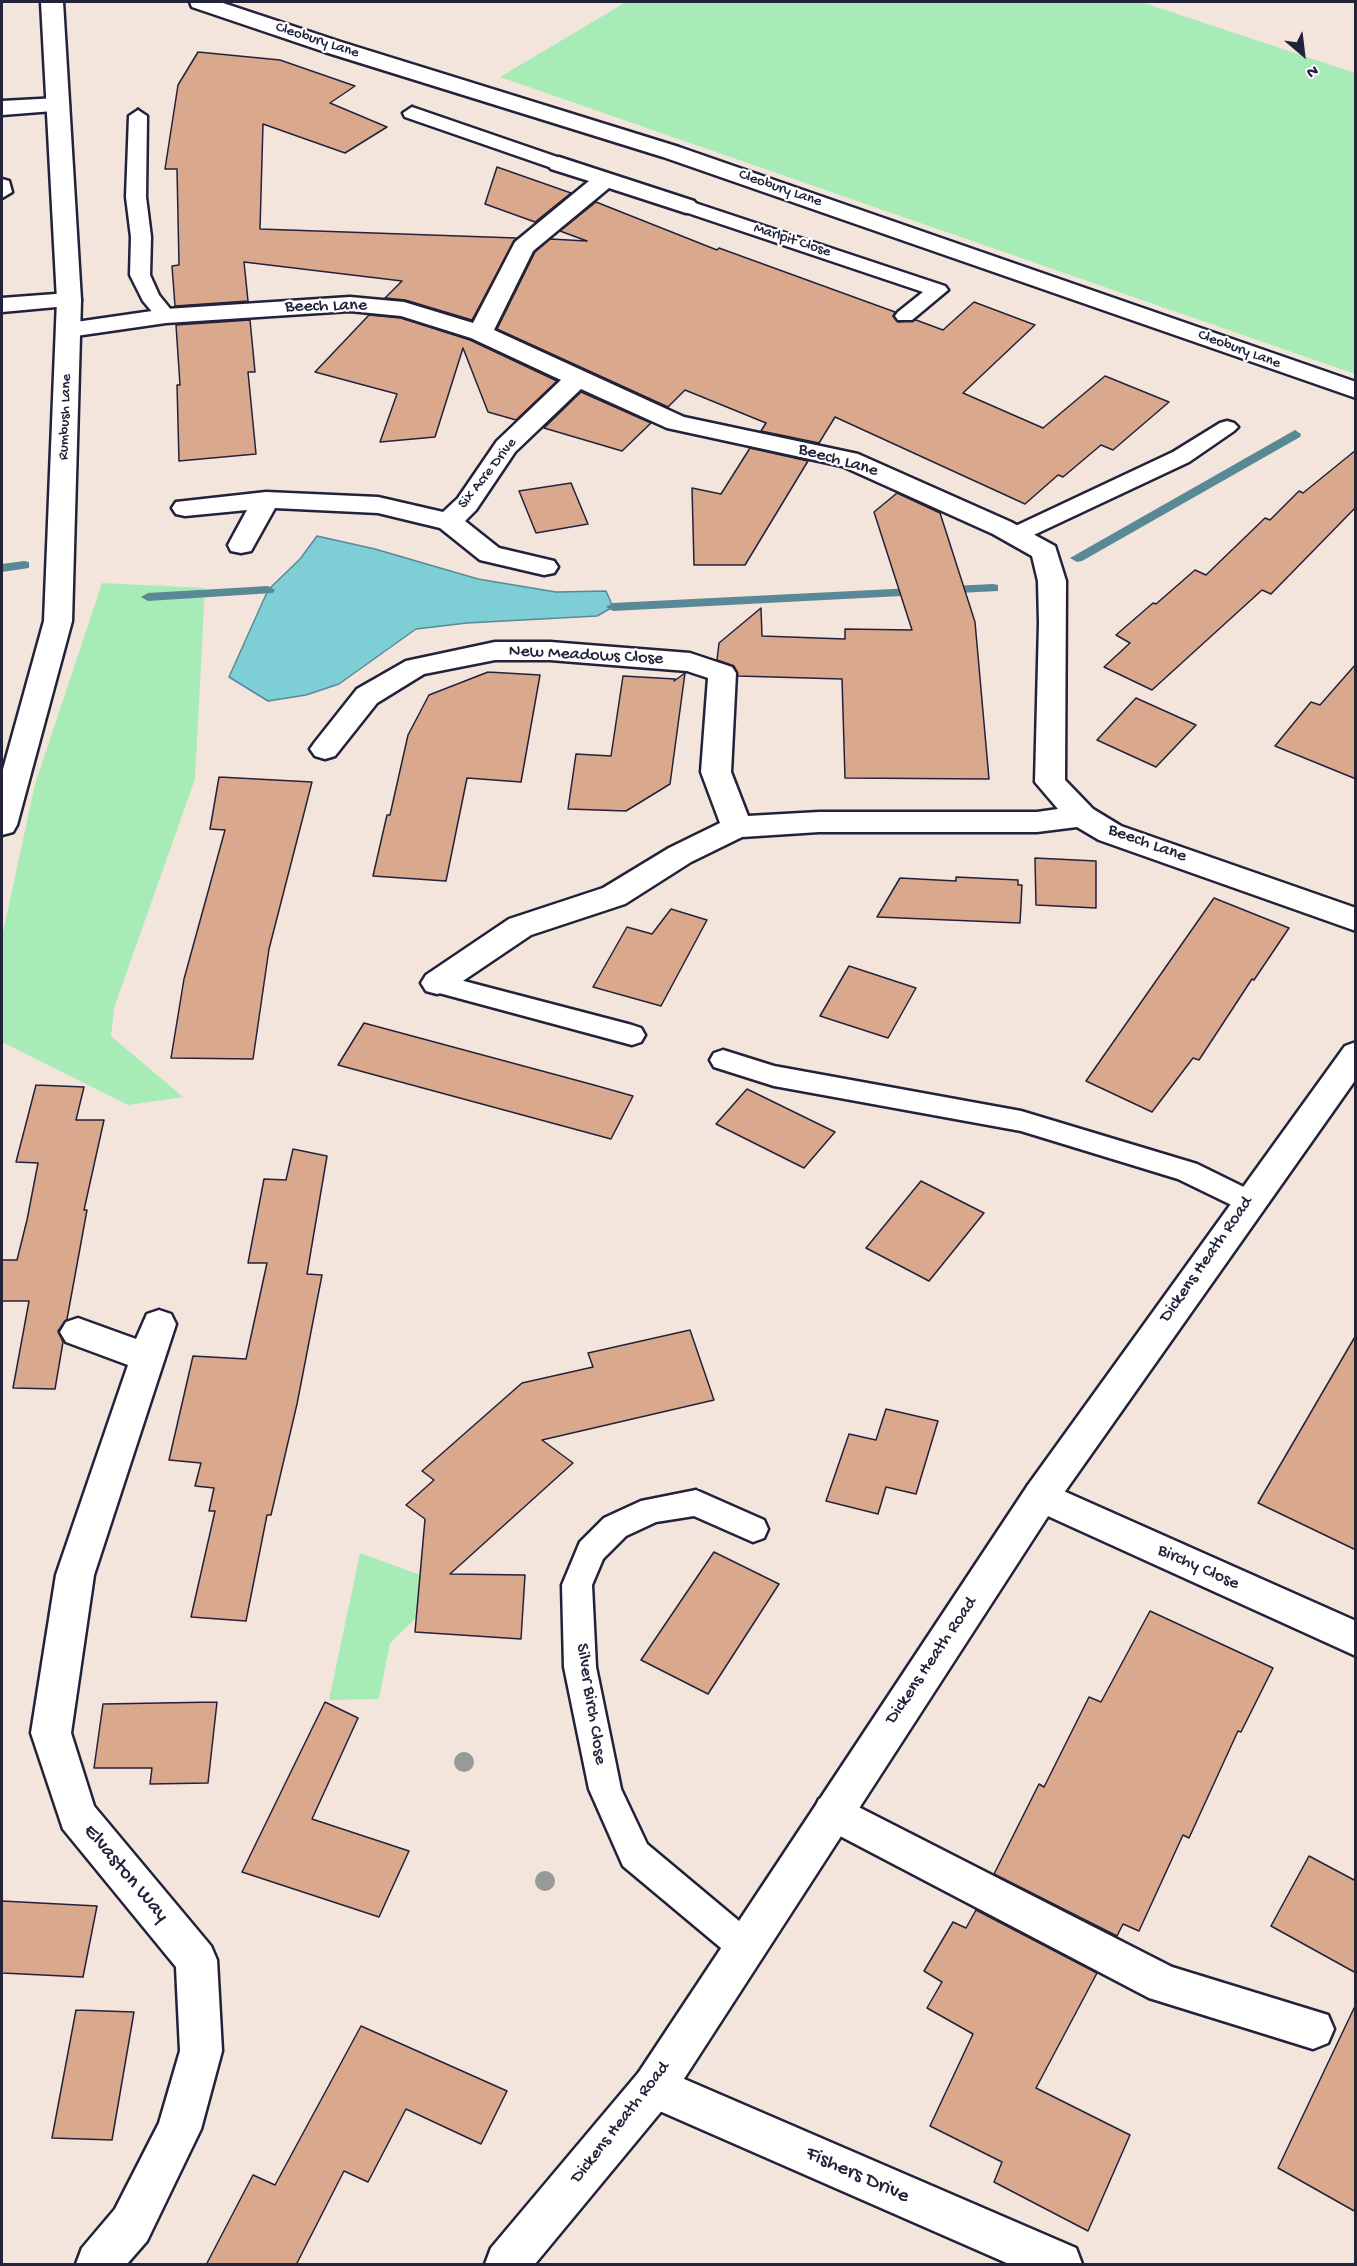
<!DOCTYPE html>
<html>
<head>
<meta charset="utf-8">
<style>
  body { margin:0 }
  #map { position:relative; width:1357px; height:2266px; overflow:hidden; background:#f4e5dc; font-family:"Gochi Hand",sans-serif }
  canvas { display:block }
  .frame { position:absolute; inset:0; border:3px solid #22223b; pointer-events:none }
  .north { position:absolute; left:1273px; top:24px; width:60px; height:60px; -webkit-text-stroke:4px #fff; paint-order:stroke; rotate:152deg; font-size:16px; font-weight:700; line-height:24px; text-align:center; color:#22223b }
  .north::after { content:''; display:block; margin:auto; width:21px; height:27px; background:#22223b; clip-path:polygon(50% 0,100% 100%,50% 72%,0 100%) }
</style>
</head>
<body>
<div id="map">
<canvas width="1357" height="2266"></canvas>
<div class="frame"></div>
<div class="north">N</div>
</div>
<script>
const c = document.querySelector('canvas').getContext('2d');
c.lineJoin = 'round';
function fillPath(path, color) { c.fillStyle = color; c.fill(path, 'evenodd'); }
const poly = rows => new Path2D(rows.map(r => 'M' + r).join(''));
function strokePath(path, color, width, dash) { c.strokeStyle = color; c.lineWidth = width; c.lineCap = dash ? 'butt' : 'round'; c.setLineDash(dash || []); c.stroke(path); }
function drawText(font, color, halo, rows, align = 'center') {
  c.font = font + ' "Gochi Hand",sans-serif'; c.lineWidth = 4.5; c.setLineDash([]); c.textBaseline = 'middle'; c.strokeStyle = halo; c.fillStyle = color; for (const [text, x, y, turn = 0] of rows) {
    c.save(); c.translate(x, y); c.rotate((+turn || 0) * Math.PI / 180); c.textAlign = isNaN(turn) ? turn : align; if (halo) c.strokeText(text, 0, 0); c.fillText(text, 0, 0); c.restore();
  }
}
const green = poly([
  [626,2,1141,2,1355,73,1355,374,500,77],
  [102,583,205,588,195,779,114,1008,111,1036,183,1097,128,1105,2,1042,2,937,35,784],
  [360,1553,434,1580,424,1610,390,1643,379,1699,329,1700]
]);
const water = poly([
  [317,536,375,549,478,579,556,592,606,591,613,607,597,616,467,623,416,629,339,684,306,695,268,701,229,677,268,590,300,559,317,536]
]);
const stream = poly([
  [1295,430,1301,434,1300,437,1082,561,1077,562,1070,558,1295,430],
  [24,561,29,562,29,568,2,572,2,564,24,561],
  [993,584,998,585,998,591,613,611,606,607,613,603,993,584],
  [268,586,275,590,273,593,148,601,141,597,148,593,268,586]
]);
const building = poly([
  [198,52,280,60,355,86,330,103,387,127,345,153,263,124,260,229,516,238,472,320,405,300,385,298,402,281,244,262,248,301,175,306,172,266,179,265,177,169,165,169,178,85,198,52],
  [497,167,571,193,535,222,485,204,497,167],
  [596,202,717,250,719,248,895,312,893,316,898,322,916,320,943,330,974,302,1035,325,963,393,1043,428,1105,376,1169,402,1113,450,1101,445,1063,477,1058,475,1025,504,835,417,819,443,761,431,766,423,685,390,668,407,497,329,535,252,550,239,587,241,560,231,596,202],
  [369,315,401,318,470,340,557,381,516,420,488,412,463,348,435,437,380,442,397,394,315,372,369,315],
  [250,320,255,372,248,372,256,454,179,461,177,385,180,385,176,325,250,320],
  [581,392,651,423,622,451,544,428,581,392],
  [750,448,808,461,745,565,694,565,692,488,721,494,750,448],
  [1356,450,1356,507,1271,594,1262,590,1152,690,1104,667,1130,643,1116,635,1153,603,1156,604,1195,570,1206,575,1265,518,1270,520,1299,491,1303,493,1356,450],
  [571,483,588,524,536,533,519,491,571,483],
  [897,493,940,513,975,622,989,779,845,778,842,679,738,676,734,666,717,660,719,643,761,608,762,636,845,639,845,629,912,630,874,512,897,493],
  [1356,664,1356,779,1275,746,1311,702,1320,705,1356,664],
  [488,672,540,675,521,782,467,778,446,881,373,876,387,815,390,815,408,735,429,695,488,672],
  [685,673,670,784,626,811,568,809,576,754,611,756,623,676,675,679,674,681,685,673],
  [1136,698,1196,725,1156,767,1097,740,1136,698],
  [219,777,312,782,269,949,253,1059,171,1058,184,979,225,830,210,829,219,777],
  [1035,858,1096,861,1096,908,1036,905,1035,858],
  [956,877,1018,880,1018,885,1022,885,1020,923,877,917,900,878,956,881,956,877],
  [1214,898,1289,928,1254,980,1252,979,1199,1060,1193,1058,1152,1112,1086,1081,1214,898],
  [671,909,707,920,661,1006,593,987,627,927,652,934,671,909],
  [849,966,916,988,888,1038,820,1016,849,966],
  [364,1023,594,1085,633,1096,611,1139,338,1065,364,1023],
  [36,1085,84,1087,76,1120,104,1120,84,1210,87,1210,67,1319,58,1331,63,1342,55,1389,13,1388,29,1301,2,1301,2,1260,17,1260,27,1220,38,1163,16,1162,36,1085],
  [747,1089,835,1132,804,1168,716,1124,747,1089],
  [293,1149,327,1156,307,1274,322,1275,297,1404,271,1515,267,1515,246,1621,191,1617,215,1511,209,1511,214,1488,195,1486,201,1463,169,1460,193,1356,246,1359,267,1263,248,1263,264,1179,286,1180,293,1149],
  [921,1181,984,1213,929,1281,866,1248,921,1181],
  [690,1330,714,1400,542,1440,573,1463,450,1574,525,1575,521,1639,415,1632,425,1519,406,1505,434,1480,422,1471,522,1383,593,1367,588,1353,690,1330],
  [1356,1335,1356,1550,1258,1503,1356,1335],
  [886,1409,938,1421,916,1494,886,1487,878,1514,826,1501,849,1434,876,1440,886,1409],
  [714,1552,779,1584,708,1694,641,1660,714,1552],
  [1150,1611,1273,1668,1241,1732,1238,1731,1189,1838,1183,1835,1139,1931,1123,1924,1117,1936,994,1874,1039,1784,1044,1787,1089,1697,1101,1702,1150,1611],
  [217,1702,208,1783,150,1784,152,1768,94,1768,103,1704,217,1702],
  [325,1702,358,1718,312,1819,409,1851,379,1917,242,1872,325,1702],
  [1309,1856,1356,1881,1356,1973,1271,1926,1309,1856],
  [2,1901,97,1906,83,1977,2,1973,2,1901],
  [976,1910,1097,1973,1036,2088,1130,2135,1088,2231,994,2182,1002,2162,930,2126,973,2034,927,2008,942,1982,924,1971,953,1922,966,1928,976,1910],
  [1356,2004,1356,2212,1278,2168,1356,2004],
  [76,2010,134,2012,112,2140,52,2138,76,2010],
  [361,2026,507,2091,481,2144,406,2109,368,2182,344,2171,296,2265,206,2265,253,2175,275,2185,361,2026]
]);
const lane = poly([
  [412,107,566,160,568,164,566,168,552,168,405,117,403,113,412,107],
  [138,110,147,116,146,197,151,237,150,275,159,295,176,316,173,320,166,322,159,320,143,301,130,275,131,237,126,197,129,116,138,110],
  [2,179,9,181,12,192,2,198,2,179],
  [686,200,945,286,948,290,912,320,898,320,895,316,898,312,923,292,679,210,676,206,679,202,686,200],
  [1227,421,1234,423,1238,427,1234,431,1189,462,1023,540,1015,542,1007,540,1004,535,1007,530,1173,452,1220,423,1227,421],
  [437,974,632,1025,641,1028,645,1035,641,1042,632,1045,428,990,424,983,428,976,437,974],
  [723,1050,774,1066,1021,1111,1197,1164,1258,1194,1262,1202,1258,1210,1248,1213,1178,1179,1021,1131,774,1086,714,1067,710,1060,714,1053,723,1050],
  [696,1490,764,1520,768,1529,764,1538,753,1542,694,1516,656,1522,626,1536,603,1559,592,1585,596,1667,621,1789,647,1844,757,1936,762,1947,757,1958,745,1963,733,1958,623,1866,589,1789,564,1667,562,1585,580,1542,604,1518,641,1501,696,1490]
]);
const street = poly([
  [58,98,66,100,69,105,66,110,2,115,2,101,58,98],
  [559,157,694,201,698,206,694,211,686,213,609,188,533,251,494,330,684,417,858,454,1011,522,1055,546,1066,581,1065,780,1093,809,1121,826,1356,908,1356,931,1099,840,1077,827,1037,832,819,832,742,837,691,862,625,904,531,935,448,991,437,994,426,991,421,983,426,975,509,919,603,888,669,848,720,823,701,772,708,678,687,671,550,660,495,660,424,674,377,703,335,756,325,759,315,756,310,749,315,742,357,689,406,661,495,642,550,642,690,653,732,667,736,673,731,772,748,816,819,812,1037,812,1058,809,1035,782,1039,623,1038,581,1032,556,993,534,842,466,667,428,581,389,515,452,476,510,465,521,499,548,554,561,558,567,554,573,544,575,480,560,440,528,378,513,275,508,251,551,241,553,231,551,228,545,247,510,185,516,176,514,172,508,176,502,266,492,378,497,443,512,458,498,497,441,561,380,471,338,401,316,350,311,166,323,69,337,60,335,57,330,60,325,69,323,166,309,350,297,404,302,473,323,515,242,589,181,551,169,547,164,551,159,559,157],
  [69,293,78,295,81,300,78,305,2,312,2,298,69,293],
  [159,1310,171,1314,176,1324,94,1575,71,1733,94,1806,211,1946,217,1960,222,2051,201,2129,147,2241,127,2264,76,2264,82,2248,115,2209,159,2123,180,2051,176,1967,63,1829,31,1733,56,1575,128,1365,66,1342,60,1332,66,1322,78,1318,136,1339,147,1314,159,1310],
  [1041,1481,1356,1621,1356,1656,1028,1507,1023,1496,1028,1485,1041,1481],
  [833,1794,1172,1967,1328,2015,1334,2029,1328,2043,1313,2049,1149,1998,819,1825,813,1812,819,1799,833,1794],
  [654,2066,1076,2248,1082,2264,1009,2264,639,2102,633,2087,639,2072,654,2066]
]);
const secondary = poly([
  [41,2,63,2,81,300,72,621,17,825,13,832,2,835,2,773,44,621,57,300,41,2],
  [190,2,220,2,341,42,679,147,1356,382,1356,398,663,157,325,52,192,7,190,2],
  [1356,1042,1356,1079,1054,1507,669,2102,535,2264,485,2264,491,2248,639,2072,1028,1485,1345,1046,1356,1042]
]);
const trees = [
  [464,1762],
  [545,1881]
];
const farStreetnames = [
  ["Cleobury Lane",317,41,18],
  ["Cleobury Lane",780,189,19],
  ["Marlpit Close",792,241,18],
  ["Cleobury Lane",1239,350,20],
  ["Rumbush Lane",66,417,-88],
  ["Six Acre Drive",488,474,-52]
];
const streetNames = [
  ["Beech Lane",326,307,-1],
  ["Beech Lane",838,461,16],
  ["New Meadows Close",586,656,3],
  ["Beech Lane",1147,844,20],
  ["Dickens Heath Road",1207,1260,-55],
  ["Birchy Close",1198,1568,24],
  ["Dickens Heath Road",932,1661,-56],
  ["Silver Birch Close",590,1704,81],
  ["Dickens Heath Road",621,2123,-52]
];
const nearStreetnames = [
  ["Elvaston Way",125,1874,50],
  ["Fishers Drive",857,2176,24]
];
fillPath(green, '#a7ecb7');
fillPath(water, '#7dced5');
strokePath(water, '#598997', 1.5);
fillPath(stream, '#598997');
fillPath(building, '#daa88c');
strokePath(building, '#22223b', 1.5);
strokePath(lane, '#22223b', 5);
strokePath(street, '#22223b', 5);
strokePath(secondary, '#22223b', 5);
fillPath(lane, '#fff');
fillPath(street, '#fff');
fillPath(secondary, '#fff');
c.fillStyle = '#969b98';
for (const [x, y] of trees) { c.beginPath(); c.arc(x, y, 10, 0, 2 * Math.PI); c.fill(); }
drawText('15px', '#22223b', '#fff', farStreetnames);
drawText('18px', '#22223b', '#fff', streetNames);
drawText('21px', '#22223b', '#fff', nearStreetnames);
</script>
</body>
</html>
